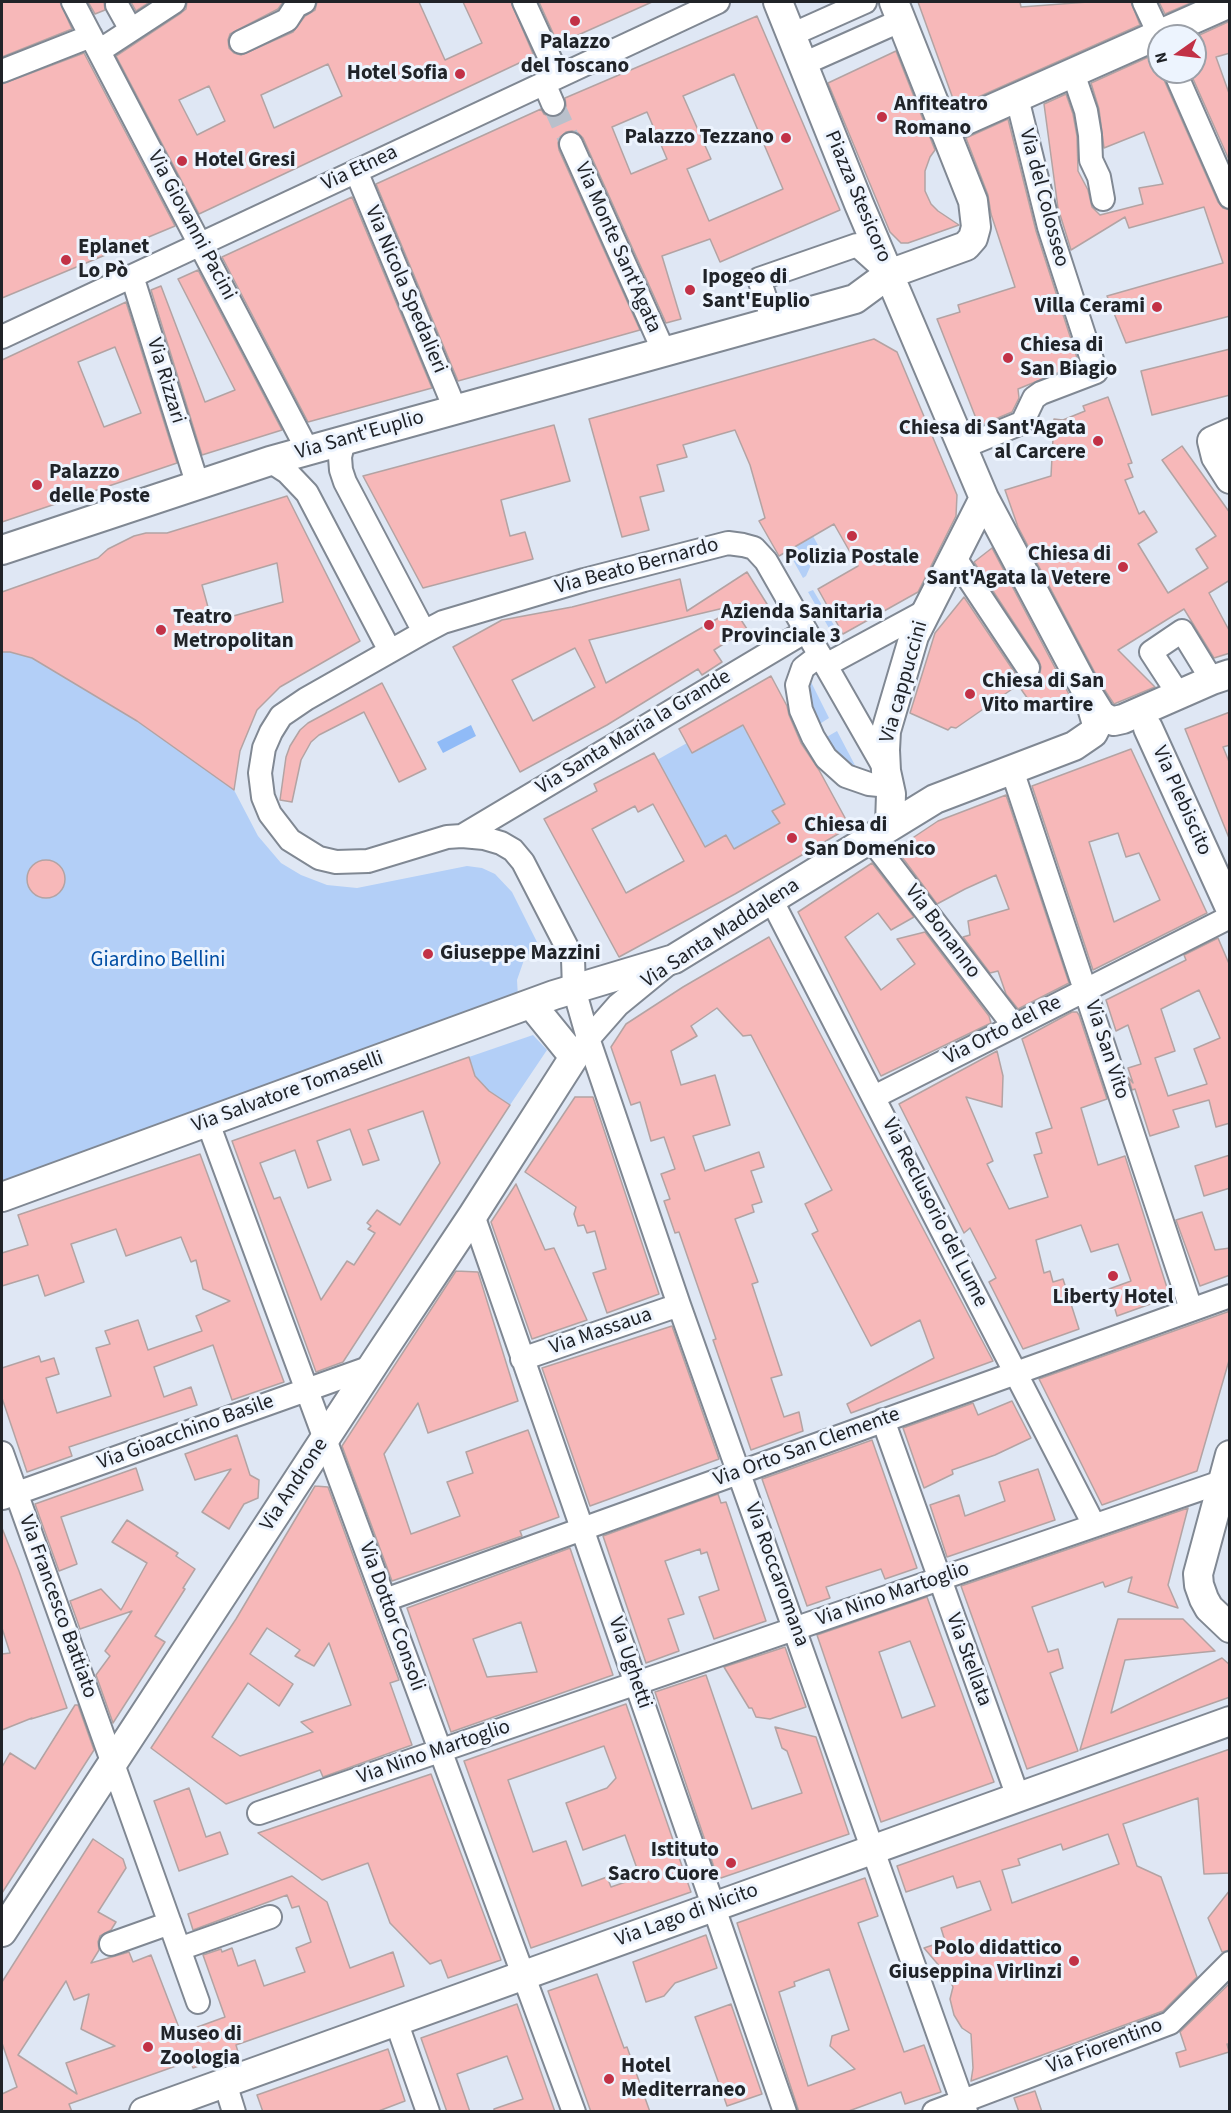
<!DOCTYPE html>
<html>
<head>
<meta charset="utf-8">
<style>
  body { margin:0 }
  #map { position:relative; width:1231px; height:2113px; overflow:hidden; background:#dfe7f4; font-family:"Source Sans 3",sans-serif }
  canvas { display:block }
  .frame { position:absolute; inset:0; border:3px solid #202328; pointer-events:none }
  .north { position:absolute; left:1147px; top:24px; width:60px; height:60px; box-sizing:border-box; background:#edf4fe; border:2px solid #9ba0a8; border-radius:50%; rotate:256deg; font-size:16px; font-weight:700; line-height:24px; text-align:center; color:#202328 }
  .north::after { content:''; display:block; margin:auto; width:21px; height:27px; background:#c23146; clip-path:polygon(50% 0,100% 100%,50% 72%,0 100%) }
</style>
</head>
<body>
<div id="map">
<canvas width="1231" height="2113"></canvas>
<div class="frame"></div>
<div class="north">N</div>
</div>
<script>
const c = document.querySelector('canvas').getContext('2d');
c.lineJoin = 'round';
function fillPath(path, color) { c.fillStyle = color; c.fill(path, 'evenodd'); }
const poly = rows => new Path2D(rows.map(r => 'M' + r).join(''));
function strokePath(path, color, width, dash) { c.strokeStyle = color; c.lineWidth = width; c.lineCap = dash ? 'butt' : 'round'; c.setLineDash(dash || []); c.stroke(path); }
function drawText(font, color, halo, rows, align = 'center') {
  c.font = font + ' "Source Sans 3",sans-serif'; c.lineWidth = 6; c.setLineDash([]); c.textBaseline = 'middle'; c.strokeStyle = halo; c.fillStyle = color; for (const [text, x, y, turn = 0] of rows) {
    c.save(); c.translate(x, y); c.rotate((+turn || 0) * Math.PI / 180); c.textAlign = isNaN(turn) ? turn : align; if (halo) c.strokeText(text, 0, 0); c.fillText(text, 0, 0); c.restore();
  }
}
const green = poly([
  [813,536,819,547,806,576,803,578,788,551],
  [813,590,838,632,833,635,808,592],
  [2,652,10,652,32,658,137,721,234,790,258,836,281,863,301,875,327,885,357,888,467,866,482,868,495,874,512,892,539,946,525,957,517,980,518,997,2,1183],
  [808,676,829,718,818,725,810,708,805,678],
  [743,725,785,804,773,811,780,823,734,849,705,847,657,760,687,743,693,753],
  [837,731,858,771,850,770,825,738],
  [533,1035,547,1050,510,1105,489,1091,475,1076,469,1057]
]);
const water = poly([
  [471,725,476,736,443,753,437,742]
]);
const building = poly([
  [2,2,60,2,72,29,2,57,2,2],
  [88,2,104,2,105,10,95,14,88,2],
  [131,2,150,2,136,11,131,2],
  [187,2,283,2,278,9,230,34,228,40,229,48,234,53,241,55,293,32,305,16,315,10,317,2,419,2,445,60,482,43,463,2,511,2,534,56,199,214,116,56,181,13,186,9,187,2],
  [328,64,342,96,274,128,261,95,328,64],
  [209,86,225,121,197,135,179,100,209,86],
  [539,2,652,2,558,44,539,2],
  [918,2,1020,2,1021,7,1088,2,1131,2,1140,25,956,107,918,2],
  [1159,2,1193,2,1165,14,1159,2],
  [757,16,840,210,720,262,710,239,662,256,681,319,666,323,583,138,578,133,572,131,566,132,560,137,558,143,559,150,640,330,458,381,376,184,541,109,544,114,551,117,559,116,563,112,566,106,565,98,757,16],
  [734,74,783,189,709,221,687,169,711,159,683,96,734,74],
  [647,112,667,159,631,174,612,127,647,112],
  [1230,21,1230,53,1216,57,1230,96,1230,162,1190,72,1195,72,1195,37,1230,21],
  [896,51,935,150,930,157,925,171,925,191,931,204,938,211,959,225,908,243,901,243,890,232,828,83,896,51],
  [84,53,175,226,2,298,2,84,84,53],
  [1153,55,1218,202,1223,208,1230,210,1230,316,1126,343,1107,296,1223,263,1204,207,1129,228,1125,217,1071,250,1058,208,1044,104,1066,94,1073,114,1077,136,1078,171,1088,190,1092,207,1100,215,1143,204,1139,188,1163,184,1144,132,1104,148,1099,109,1091,83,1153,55],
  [1008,119,1036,231,1079,364,1018,389,1019,398,1012,412,979,426,937,319,960,312,958,305,1015,287,991,214,988,195,966,138,1008,119],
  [352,197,432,388,308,422,222,257,352,197],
  [198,270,282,430,202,455,151,290,161,286,205,402,235,390,178,279,198,270],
  [126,302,177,463,2,522,2,360,126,302],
  [115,347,141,413,104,427,78,362,115,347],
  [874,339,897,352,957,495,956,516,918,592,843,634,818,589,858,566,834,524,779,556,759,521,765,518,750,465,735,430,683,445,687,457,657,465,664,491,640,497,649,530,622,537,589,419,874,339],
  [1230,349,1230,395,1152,415,1141,371,1230,349],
  [1108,397,1132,463,1128,464,1133,477,1125,480,1139,514,1144,511,1157,532,1138,544,1168,593,1208,568,1196,549,1216,536,1162,460,1182,446,1230,513,1230,580,1209,593,1230,632,1230,653,1214,658,1184,609,1118,650,1155,687,1114,704,1102,686,1018,527,1005,490,1051,476,1054,419,1063,420,1085,411,1083,406,1108,397],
  [554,425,570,481,501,500,510,536,525,532,533,559,423,588,363,476,554,425],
  [287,496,360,641,280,687,257,710,240,751,234,790,137,721,32,658,10,652,2,652,2,592,98,558,108,549,134,536,146,533,167,533,287,496],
  [277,563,283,602,212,622,202,585,277,563],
  [992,548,1072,700,1038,713,1018,685,956,728,951,727,948,730,910,713,935,633,964,597,1017,676,1023,680,1029,681,1036,679,1040,673,1041,667,1039,661,974,562,992,548],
  [747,572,767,604,750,616,745,603,589,640,606,683,734,609,747,629,714,650,722,662,702,675,698,669,607,725,520,772,453,647,502,620,572,607,680,579,687,611,747,572],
  [575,648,595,687,533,721,512,680,575,648],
  [771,676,787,706,789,715,801,743,819,770,850,827,735,894,619,957,544,819,597,791,594,784,654,753,705,847,726,835,734,849,780,823,772,811,785,804,743,725,692,753,679,729,771,676],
  [653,804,684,861,626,893,592,829,635,806,638,812,653,804],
  [382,683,426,769,399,782,364,712,319,735,311,742,301,760,292,802,280,800,286,757,290,746,300,730,308,723,382,683],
  [1230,712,1230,745,1223,747,1230,764,1229,838,1185,729,1230,712],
  [1131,749,1207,913,1093,970,1032,786,1131,749],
  [1118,833,1126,857,1139,853,1160,900,1114,922,1089,842,1118,833],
  [1006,795,1069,983,1018,1009,1006,994,998,971,990,973,963,937,970,935,968,921,1009,909,996,875,965,889,937,904,896,849,938,821,1006,795],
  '27 879a19 19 0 1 1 38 0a19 19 0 1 1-38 0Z',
  [872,863,914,917,891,930,878,913,845,937,881,990,915,964,897,939,925,932,989,1016,991,1023,881,1076,798,912,872,863],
  [769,937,993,1361,851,1413,847,1404,934,1358,920,1320,871,1346,812,1234,818,1231,805,1204,832,1190,751,1035,743,1036,717,1008,691,1026,697,1036,671,1051,681,1085,715,1075,730,1125,693,1136,705,1171,759,1152,764,1167,751,1171,762,1202,752,1205,754,1212,735,1219,758,1282,752,1284,782,1375,771,1378,784,1417,799,1412,803,1431,751,1450,713,1340,716,1339,679,1232,675,1233,664,1201,670,1199,661,1174,675,1169,664,1137,651,1141,640,1102,631,1105,611,1047,626,1024,683,987,769,937],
  [1218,938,1230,966,1230,1123,1216,1127,1209,1100,1173,1110,1179,1127,1150,1136,1135,1089,1132,1090,1128,1077,1133,1083,1128,1068,1141,1064,1128,1025,1116,1031,1106,1000,1186,960,1184,955,1218,938],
  [1199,990,1220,1038,1194,1049,1207,1084,1168,1096,1155,1058,1175,1051,1161,1009,1199,990],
  [1072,1012,1077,1012,1079,1015,1107,1099,1081,1108,1098,1165,1125,1156,1170,1297,1117,1316,1109,1289,1131,1281,1118,1244,1091,1252,1081,1225,1036,1240,1044,1273,1050,1271,1053,1282,1063,1279,1079,1329,1023,1349,989,1282,996,1278,970,1228,964,1233,899,1104,997,1051,1003,1076,1002,1107,966,1097,993,1161,987,1164,1009,1209,1048,1197,1034,1155,1042,1153,1036,1133,1052,1128,1022,1039,1072,1012],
  [469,1057,475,1076,489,1091,510,1105,343,1362,316,1372,232,1141,469,1057],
  [423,1111,440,1163,400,1225,377,1210,367,1223,371,1226,368,1229,375,1233,354,1265,347,1261,321,1300,280,1197,274,1199,260,1163,295,1150,308,1188,331,1180,317,1141,350,1129,363,1165,379,1160,368,1130,423,1111],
  [575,1097,593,1097,659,1294,607,1313,593,1273,606,1269,595,1231,587,1233,584,1225,578,1226,574,1214,576,1207,525,1172,575,1097],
  [200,1154,284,1382,232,1400,213,1345,154,1367,164,1397,191,1387,197,1405,69,1447,72,1456,27,1472,2,1398,2,1368,39,1356,41,1362,54,1358,59,1374,46,1378,57,1413,111,1396,96,1348,110,1344,105,1331,138,1320,148,1350,202,1331,196,1316,230,1301,203,1289,196,1260,191,1262,181,1237,126,1256,116,1229,71,1244,84,1282,45,1296,38,1275,2,1286,2,1253,28,1245,18,1215,200,1154],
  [1230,1155,1230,1188,1204,1196,1195,1166,1230,1155],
  [516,1184,545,1250,554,1248,587,1320,532,1339,491,1222,516,1184],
  [1202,1212,1215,1250,1230,1248,1230,1275,1200,1286,1176,1220,1202,1212],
  [456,1271,478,1272,518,1401,428,1433,418,1403,384,1454,411,1534,460,1516,447,1482,473,1473,466,1452,528,1430,559,1517,520,1531,522,1536,392,1581,342,1446,456,1271],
  [1230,1311,1230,1357,1197,1471,1102,1505,1039,1379,1230,1311],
  [672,1326,719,1459,590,1506,542,1368,672,1326],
  [1012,1401,1031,1438,995,1455,952,1470,953,1474,924,1488,903,1428,973,1403,978,1415,1012,1401],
  [237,1435,250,1475,259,1480,258,1498,244,1504,229,1529,202,1512,231,1469,195,1480,185,1454,237,1435],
  [872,1440,917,1568,885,1579,881,1569,826,1587,830,1598,807,1606,762,1479,872,1440],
  [136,1468,143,1490,61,1517,77,1564,59,1571,35,1504,136,1468],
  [1038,1469,1055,1520,947,1557,930,1505,959,1495,965,1516,1005,1501,999,1482,1038,1469],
  [315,1486,328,1487,399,1680,390,1683,412,1745,323,1777,320,1770,226,1804,151,1748,236,1619,315,1486],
  [267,1628,300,1650,295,1656,314,1666,329,1643,351,1705,301,1722,313,1732,240,1756,212,1737,248,1683,279,1706,293,1684,250,1654,267,1628],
  [718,1494,721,1503,726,1502,766,1621,714,1639,699,1597,719,1590,707,1552,701,1554,700,1549,665,1561,684,1614,668,1619,679,1651,646,1663,603,1536,718,1494],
  [1188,1508,1168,1585,1178,1608,1128,1592,1132,1577,1105,1587,1103,1582,1032,1607,1048,1652,1058,1649,1063,1668,1050,1673,1078,1751,1027,1769,961,1586,1188,1508],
  [127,1520,178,1553,176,1556,195,1569,183,1588,185,1589,155,1636,165,1642,113,1723,96,1675,110,1656,105,1651,132,1611,80,1629,70,1601,101,1589,121,1610,147,1563,112,1542,127,1520],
  [2,1528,19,1571,67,1708,31,1719,32,1718,2,1730,2,1654,10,1653,2,1628,2,1528],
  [570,1548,613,1675,451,1732,407,1608,570,1548],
  [521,1622,537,1672,487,1677,473,1639,521,1622],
  [927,1597,994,1782,881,1822,817,1635,927,1597],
  [910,1641,935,1706,902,1718,879,1652,910,1641],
  [1118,1619,1183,1619,1215,1651,1125,1660,1111,1713,1222,1658,1230,1665,1230,1697,1080,1750,1118,1619],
  [785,1647,806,1707,770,1719,756,1717,752,1708,749,1708,724,1667,785,1647],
  [706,1675,752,1809,802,1793,787,1751,782,1748,775,1727,816,1737,849,1834,718,1879,655,1692,706,1675],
  [626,1704,691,1892,531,1948,464,1761,626,1704],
  [604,1746,616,1778,607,1788,566,1803,583,1850,625,1835,640,1877,611,1887,607,1877,582,1886,566,1841,533,1852,508,1780,604,1746],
  [75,1705,78,1705,94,1750,2,1893,2,1767,10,1753,35,1769,75,1705],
  [1230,1749,1230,1873,1204,1874,1198,1798,1123,1824,1137,1866,1161,1877,1197,1977,1163,2011,971,2081,973,2068,971,2034,962,2028,954,2015,950,1999,953,1987,947,1975,924,1948,945,1941,941,1928,991,1910,980,1881,957,1888,953,1876,906,1892,897,1866,1230,1749],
  [1108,1834,1119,1864,1012,1903,1002,1870,1020,1865,1018,1859,1061,1844,1063,1850,1108,1834],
  [431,1774,501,1960,448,1978,441,1960,430,1964,390,1923,368,1863,322,1880,258,1833,431,1774],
  [189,1788,206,1837,220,1832,228,1854,179,1871,154,1801,189,1788],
  [93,1839,123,1859,126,1868,98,1912,116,1922,111,1930,100,1936,98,1942,99,1950,91,1963,129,1952,133,1962,151,1955,181,2033,225,2017,203,1955,221,1949,222,1952,232,1948,238,1966,255,1960,264,1986,305,1972,296,1948,311,1942,299,1906,292,1908,287,1895,193,1930,188,1914,292,1876,327,1902,350,1968,393,1952,404,1986,236,2045,238,2052,193,2068,190,2061,69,2104,72,2112,2,2112,2,2094,17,2087,2,2043,2,1982,93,1839],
  [66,1981,74,2000,89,1994,81,2029,115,2046,66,2063,77,2094,18,2055,66,1981],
  [865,1878,878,1916,858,1923,904,2052,924,2045,941,2092,905,2104,901,2092,846,2112,799,2112,737,1923,865,1878],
  [829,1969,849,2030,832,2036,830,2046,855,2069,808,2086,779,1992,795,1986,794,1982,829,1969],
  [1230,1890,1230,1950,1222,1952,1208,1918,1230,1890],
  [706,1935,717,1968,675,1983,664,1996,646,2002,633,1962,706,1935],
  [597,1974,624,2048,627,2047,650,2112,591,2112,548,1991,597,1974],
  [1230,1983,1230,2044,1227,2044,1229,2052,1180,2067,1176,2053,1186,2050,1180,2032,1230,1983],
  [517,2004,555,2112,494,2112,494,2109,523,2099,507,2056,457,2074,470,2112,447,2112,421,2038,517,2004],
  [731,2004,762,2094,727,2106,695,2017,731,2004],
  [388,2049,405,2101,376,2112,263,2112,257,2095,388,2049],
  [1035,2091,1042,2112,1019,2112,1014,2098,1035,2091]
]);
const minorTunnel = poly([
  [553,104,571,144]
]);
const minor = poly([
  [73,2,308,451],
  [524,2,558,76],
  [1144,2,1160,36],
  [117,5,131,30],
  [791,35,865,2],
  [241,42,287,20,296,6,304,2],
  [99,51,174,2],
  [803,64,902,20],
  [2,71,91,36],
  [1175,72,1230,197],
  [1073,73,1086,111,1090,135,1091,160,1099,177,1103,199],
  [544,83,553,104],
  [571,144,664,352],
  [356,171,455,409],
  [132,276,198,486],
  [773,321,759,279,857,245,886,271],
  [2,337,718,2],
  [344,440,340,457,341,470,345,482,424,632,306,699,281,716,271,732,264,748,260,773,263,797,270,814,290,840,319,858,336,862,368,861,447,837,462,836,484,838,501,843,513,850,523,862,573,959,574,989,588,1038,679,1305,966,2112],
  [963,447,1019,424,1023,421,1034,398,1041,393,1096,372,1049,227,1017,98],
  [270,461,287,472,307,493,390,651],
  [955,558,1028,668],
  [424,632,443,622,584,580,728,543,743,545,754,548,766,561,885,769],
  [820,655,803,668,797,685,801,710,813,737,826,758,846,776,869,784,889,786],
  [826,665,926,611],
  [1179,695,1151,652,1182,631,1212,680],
  [1012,770,1191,1309],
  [462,836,806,631],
  [870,838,1014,1026],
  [772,901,1094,1525],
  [582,1046,618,1005,668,964],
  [874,1097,1230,917],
  [208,1123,574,2112],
  [473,1215,785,2112],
  [522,1359,679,1305],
  [883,1420,1018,1797],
  [2,1453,198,2002],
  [3,1498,371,1367],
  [385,1600,1230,1296],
  [259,1813,1230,1479],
  [111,1944,170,1923],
  [179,1949,270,1917],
  [396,2021,428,2112],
  [225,2083,234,2112],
  [934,2112,1170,2023,1230,1963]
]);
const major = poly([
  [778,2,859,204,984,498,914,636,886,731,885,750,886,771,891,794,890,825],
  [944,130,1230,3],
  [1230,433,1212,441,1216,457,1230,479],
  [984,498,1088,694,1101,715,1107,719,1114,721,1123,719,1212,680,1230,674],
  [2,550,270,461,855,299,889,274,966,246,973,238,976,227,973,201,894,2],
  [1148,728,1230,908],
  [2,1197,554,995,674,959,935,799,1074,746,1093,733,1096,727,1096,721,1088,694],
  [1230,1455,1198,1574,1199,1585,1204,1599,1209,1608,1230,1628],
  [2,1932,381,1353,473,1215,574,1057,531,1004],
  [144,2112,1230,1721]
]);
const markers = [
  [575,21,6,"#c23146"],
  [460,74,6,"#c23146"],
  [882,117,6,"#c23146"],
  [786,138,6,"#c23146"],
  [182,161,6,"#c23146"],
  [66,260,6,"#c23146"],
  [690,290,6,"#c23146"],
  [1157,307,6,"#c23146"],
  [1008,358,6,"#c23146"],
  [1098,441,6,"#c23146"],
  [37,485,6,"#c23146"],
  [852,536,6,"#c23146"],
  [1123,567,6,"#c23146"],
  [709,625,6,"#c23146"],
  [161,630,6,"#c23146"],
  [970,694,6,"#c23146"],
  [792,838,6,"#c23146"],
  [428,954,6,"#c23146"],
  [1113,1276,6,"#c23146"],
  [731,1863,6,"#c23146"],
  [1074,1961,6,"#c23146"],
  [148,2047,6,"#c23146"],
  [609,2079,6,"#c23146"]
];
const poiNames = [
  ["Palazzo",575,43,"center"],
  ["del Toscano",575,67,"center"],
  ["Hotel Sofia",448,74,"right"],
  ["Anfiteatro",894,105],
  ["Romano",894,129],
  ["Palazzo Tezzano",774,138,"right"],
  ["Hotel Gresi",194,161],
  ["Eplanet",78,248],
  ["Lo Pò",78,272],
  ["Ipogeo di",702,278],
  ["Sant'Euplio",702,302],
  ["Villa Cerami",1145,307,"right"],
  ["Chiesa di",1020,346],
  ["San Biagio",1020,370],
  ["Chiesa di Sant'Agata",1086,429,"right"],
  ["al Carcere",1086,453,"right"],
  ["Palazzo",49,473],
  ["delle Poste",49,497],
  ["Chiesa di",1111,555,"right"],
  ["Sant'Agata la Vetere",1111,579,"right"],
  ["Polizia Postale",852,558,"center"],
  ["Azienda Sanitaria",721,613],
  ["Provinciale 3",721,637],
  ["Teatro",173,618],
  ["Metropolitan",173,642],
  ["Chiesa di San",982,682],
  ["Vito martire",982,706],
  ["Chiesa di",804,826],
  ["San Domenico",804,850],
  ["Giuseppe Mazzini",440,954],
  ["Liberty Hotel",1113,1298,"center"],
  ["Istituto",719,1851,"right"],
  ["Sacro Cuore",719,1875,"right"],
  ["Polo didattico",1062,1949,"right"],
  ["Giuseppina Virlinzi",1062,1973,"right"],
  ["Museo di",160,2035],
  ["Zoologia",160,2059],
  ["Hotel",621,2067],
  ["Mediterraneo",621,2091]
];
const streetNames = [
  ["Via Etnea",360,169,-25],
  ["Piazza Stesicoro",857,197,67],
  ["Via del Colosseo",1043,198,75],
  ["Via Giovanni Pacini",191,226,62],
  ["Via Monte Sant'Agata",617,248,66],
  ["Via Nicola Spedalieri",405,290,67],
  ["Via Rizzari",165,381,73],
  ["Via Sant'Euplio",360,436,-16],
  ["Via Beato Bernardo",637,567,-15],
  ["Via cappuccini",905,682,-74],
  ["Via Santa Maria la Grande",634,733,-31],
  ["Via Plebiscito",1181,801,66],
  ["Via Bonanno",942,932,53],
  ["Via Santa Maddalena",721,934,-33],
  ["Via Orto del Re",1003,1031,-27],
  ["Via San Vito",1106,1050,72],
  ["Via Salvatore Tomaselli",288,1093,-20],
  ["Via Reclusorio del Lume",934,1213,63],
  ["Via Massaua",601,1332,-19],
  ["Via Gioacchino Basile",186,1433,-20],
  ["Via Orto San Clemente",807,1448,-20],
  ["Via Androne",295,1485,-57],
  ["Via Roccaromana",776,1575,70],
  ["Via Nino Martoglio",893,1595,-19],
  ["Via Francesco Battiato",57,1607,70],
  ["Via Dottor Consoli",391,1617,70],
  ["Via Stellata",968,1660,70],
  ["Via Ughetti",629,1663,71],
  ["Via Nino Martoglio",434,1753,-19],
  ["Via Lago di Nicito",687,1916,-20],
  ["Via Fiorentino",1105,2047,-21]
];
const parkNames = [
  ["Giardino Bellini",158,961]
];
fillPath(green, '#b3cff7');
fillPath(water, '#90bbf7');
fillPath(building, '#f7b8b9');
strokePath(building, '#b3a3a3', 1.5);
strokePath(minorTunnel, '#b9c0cb', 22, [22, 11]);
strokePath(minor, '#808893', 26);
strokePath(major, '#808893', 32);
strokePath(minor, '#fff', 22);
strokePath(major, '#fff', 28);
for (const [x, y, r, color] of markers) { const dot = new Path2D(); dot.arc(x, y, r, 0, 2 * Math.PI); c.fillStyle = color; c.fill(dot); strokePath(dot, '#edf4fe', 2); }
drawText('bold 21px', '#202328', '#edf4fe', poiNames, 'left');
drawText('21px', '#202328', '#edf4fe', streetNames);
drawText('21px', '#014da3', '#edf4fe', parkNames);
</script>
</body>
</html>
